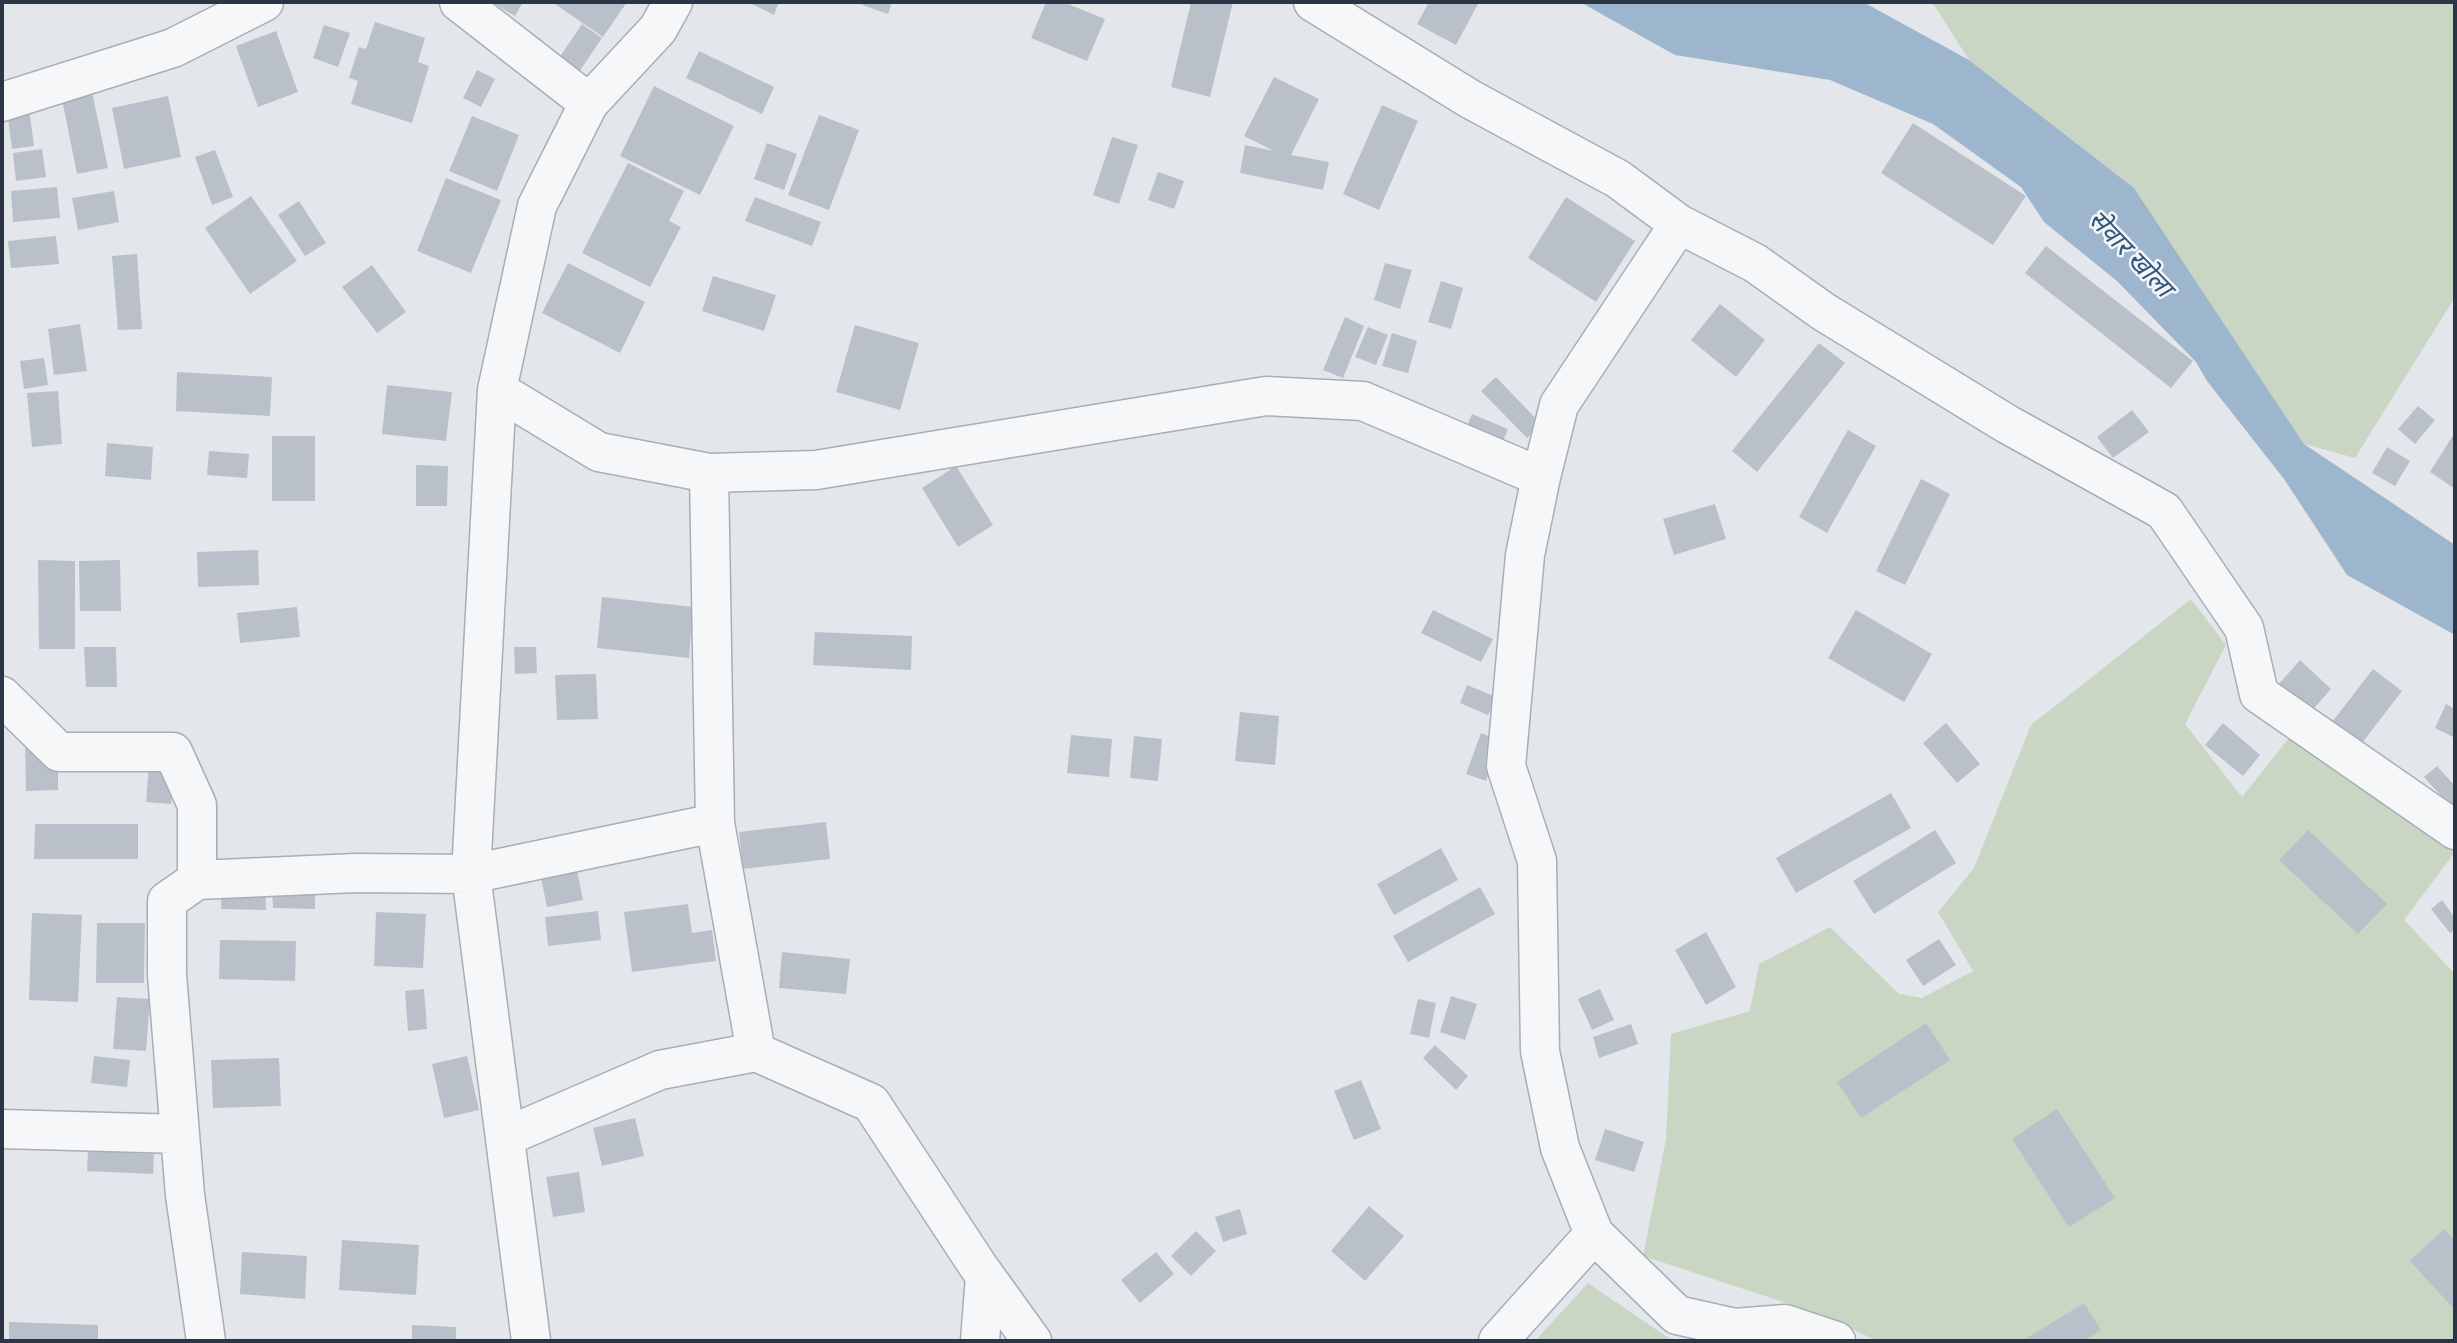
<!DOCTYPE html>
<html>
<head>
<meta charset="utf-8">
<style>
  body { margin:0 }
  #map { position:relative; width:2457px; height:1343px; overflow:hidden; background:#e3e7eb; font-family:Raleway,sans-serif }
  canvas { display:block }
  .frame { position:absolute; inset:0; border:4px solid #2a3545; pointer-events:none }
</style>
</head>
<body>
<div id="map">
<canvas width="2457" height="1343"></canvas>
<div class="frame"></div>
</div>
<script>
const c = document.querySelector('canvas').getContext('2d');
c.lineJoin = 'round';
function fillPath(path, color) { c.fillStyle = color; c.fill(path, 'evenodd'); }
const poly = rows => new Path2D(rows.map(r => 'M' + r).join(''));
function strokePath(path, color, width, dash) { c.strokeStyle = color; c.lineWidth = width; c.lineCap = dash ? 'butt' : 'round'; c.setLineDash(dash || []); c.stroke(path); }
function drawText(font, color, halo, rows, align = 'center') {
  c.font = font + ' Raleway,"Noto Sans Devanagari",sans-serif'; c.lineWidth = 5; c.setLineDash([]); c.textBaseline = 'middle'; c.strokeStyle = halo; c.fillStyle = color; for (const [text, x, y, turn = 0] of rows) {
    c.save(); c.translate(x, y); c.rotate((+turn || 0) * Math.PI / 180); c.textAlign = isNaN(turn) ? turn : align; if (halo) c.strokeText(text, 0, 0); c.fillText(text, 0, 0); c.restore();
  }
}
const green = poly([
  [1927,2,2455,2,2455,297,2355,458,2304,444,2134,188,1969,60,1934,5],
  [2191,599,2226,645,2185,724,2242,797,2289,738,2455,852,2404,920,2455,974,2455,1341,1877,1341,1823,1315,1643,1256,1666,1139,1671,1034,1750,1011,1759,964,1830,927,1899,994,1922,998,1973,971,1938,912,1974,868,2031,725],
  [1588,1283,1673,1341,1535,1341]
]);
const water = poly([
  [1580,2,1863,2,1969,60,2134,188,2304,444,2455,545,2455,635,2347,575,2284,479,2207,381,2196,362,2117,281,2044,222,2021,187,1933,124,1830,80,1675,55]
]);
const building = poly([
  [491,2,523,2,515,16],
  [552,2,627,2,603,37],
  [753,2,779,2,774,15,752,4],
  [854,2,892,2,888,14],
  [1046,2,1063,2,1105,19,1087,61,1031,38],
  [1191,2,1233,2,1210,97,1171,87],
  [1429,2,1479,2,1456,45,1417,24],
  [375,22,425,38,418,62,429,66,412,123,351,104,358,81,349,78,359,47,366,49],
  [582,24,602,38,577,75,557,61],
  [324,25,350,33,338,67,313,58],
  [276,31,298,92,258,107,236,46],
  [699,51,774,87,762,114,686,78],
  [477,70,495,79,481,107,463,98],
  [1274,77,1319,99,1291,155,1329,162,1323,190,1240,173,1245,145,1274,151,1244,136],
  [654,86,734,126,700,195,620,156],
  [92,92,108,168,77,174,62,99],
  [168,96,181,157,124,169,112,108],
  [28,100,34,146,12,149,6,103],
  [1382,105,1418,121,1379,210,1343,194],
  [819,115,859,130,829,210,788,195],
  [472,116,519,135,497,191,449,171],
  [1913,123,2026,196,1993,245,1881,173],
  [1112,137,1138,145,1119,204,1093,195],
  [767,143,797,154,784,190,754,179],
  [42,149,46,177,16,181,13,153],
  [215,150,233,197,212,205,195,157],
  [628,163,684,191,669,221,681,227,650,287,582,253],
  [1158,172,1184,181,1174,209,1148,200],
  [446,178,501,200,471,273,417,251],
  [57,187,60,218,13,222,11,191],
  [114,191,119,222,78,230,72,198],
  [251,196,297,261,250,294,205,228],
  [755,197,821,222,812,246,745,221],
  [1566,197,1635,241,1596,302,1528,258],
  [299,201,326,243,305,256,278,215],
  [56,236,59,264,11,268,8,241],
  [2046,246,2193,361,2171,388,2025,273],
  [137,254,142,329,118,330,112,256],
  [568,263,645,302,620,353,542,313],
  [1385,263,1412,270,1400,309,1374,300],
  [372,265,406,312,377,333,342,287],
  [713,276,776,295,764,331,702,311],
  [1441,281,1463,288,1451,329,1428,322],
  [1720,304,1765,340,1736,377,1691,340],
  [1345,317,1364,326,1343,378,1323,370],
  [80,324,87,371,54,375,48,329],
  [855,325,919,343,900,410,836,392],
  [1368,327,1388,335,1376,365,1355,357],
  [1392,333,1417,341,1408,373,1382,366],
  [1819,343,1845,363,1757,472,1732,451],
  [44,358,48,385,24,389,20,361],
  [177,372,272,377,270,416,176,411],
  [1496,377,1541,424,1527,438,1481,391],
  [387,385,452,392,446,441,382,434],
  [58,391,62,444,32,447,27,393],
  [2418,406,2435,420,2415,444,2398,429],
  [2132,410,2149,432,2113,458,2097,437],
  [1472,414,1508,429,1498,453,1462,438],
  [1848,430,1876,446,1827,533,1799,517],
  [2455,432,2455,489,2430,472],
  [272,436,315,436,315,501,272,501],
  [107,443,153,447,151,480,105,476],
  [2387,447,2410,461,2395,486,2372,473],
  [209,451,249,454,247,478,207,475],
  [416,465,448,466,447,506,416,506],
  [956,466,993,525,958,547,922,488],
  [1921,479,1950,494,1905,585,1876,571],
  [1715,504,1726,539,1674,555,1663,519],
  [258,550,259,585,198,587,197,552],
  [38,560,75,561,75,649,39,649],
  [120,560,121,611,80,611,79,561],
  [602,597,693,607,689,658,597,648],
  [297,607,300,637,240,643,237,613],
  [1433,610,1493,639,1481,662,1421,633],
  [1856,610,1932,654,1904,702,1828,658],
  [815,632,912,636,911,670,813,665],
  [84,647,116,647,117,687,86,687],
  [514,647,536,647,537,673,515,674],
  [2300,660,2331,689,2310,713,2279,684],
  [2373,669,2402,691,2362,743,2333,721],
  [596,674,598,719,557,720,555,675],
  [1467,685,1496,697,1488,715,1460,703],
  [2446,704,2455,709,2455,732,2453,737,2435,728],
  [1240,712,1279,716,1275,765,1235,761],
  [1946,723,1980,764,1957,783,1923,743],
  [2223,723,2260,755,2243,776,2205,745],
  [1481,733,1501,741,1486,781,1466,774],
  [1071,735,1112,739,1109,777,1067,773],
  [25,736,58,736,58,790,26,791],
  [1134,736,1162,739,1158,781,1130,778],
  [151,740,176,742,171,804,146,802],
  [2437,766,2455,786,2455,811,2424,777],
  [1891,793,1911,828,1796,893,1776,858],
  [826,822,830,859,743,869,739,832],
  [35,824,138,824,138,859,34,859],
  [1935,830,1956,863,1874,914,1853,881],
  [2308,830,2387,904,2358,934,2279,860],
  [1441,848,1458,880,1394,915,1377,884],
  [574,856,583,900,547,907,538,863],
  [222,882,265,883,266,910,221,909],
  [272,885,315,885,315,909,273,908],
  [1480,887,1495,914,1408,962,1393,936],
  [2442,900,2455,918,2455,930,2450,933,2431,909],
  [688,904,692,933,712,930,716,961,632,972,624,912],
  [598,911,601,940,548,946,545,917],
  [376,912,426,914,423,968,374,966],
  [32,913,82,915,78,1002,29,1000],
  [97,923,145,923,144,983,96,983],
  [1706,932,1736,987,1706,1005,1675,950],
  [1939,939,1956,965,1923,986,1906,960],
  [220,940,296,941,295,981,219,979],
  [782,952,850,959,846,994,779,988],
  [424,989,427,1029,408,1031,405,991],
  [1600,989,1614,1020,1592,1030,1578,999],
  [1451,996,1477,1004,1465,1040,1440,1032],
  [117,997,150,999,146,1051,113,1049],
  [1418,999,1436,1003,1429,1038,1410,1034],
  [1926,1023,1950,1060,1861,1118,1837,1082],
  [1631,1024,1638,1044,1599,1058,1593,1037],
  [1435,1045,1468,1076,1456,1090,1423,1058],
  [94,1056,130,1060,127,1087,91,1083],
  [467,1056,479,1110,444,1118,432,1064],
  [279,1058,281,1106,213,1108,211,1060],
  [1361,1080,1381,1129,1354,1140,1334,1091],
  [2057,1109,2115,1198,2069,1227,2012,1139],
  [635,1118,644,1156,602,1166,593,1128],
  [1605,1129,1644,1142,1634,1172,1595,1160],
  [88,1151,154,1154,153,1174,87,1171],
  [579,1172,585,1212,553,1217,546,1177],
  [1369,1206,1404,1236,1365,1281,1331,1251],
  [1240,1209,1247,1234,1223,1242,1215,1217],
  [2444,1229,2455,1241,2455,1310,2410,1261],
  [1196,1231,1216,1251,1191,1276,1171,1256],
  [342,1240,419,1245,416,1295,339,1290],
  [242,1252,307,1256,305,1299,240,1294],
  [1156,1252,1174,1274,1140,1303,1121,1280],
  [2084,1303,2101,1330,2086,1339,2087,1341,2022,1341],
  [9,1322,98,1325,98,1341,9,1341],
  [412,1325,456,1327,456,1341,412,1341]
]);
const street = poly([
  [459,2,589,103],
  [1313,2,1470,99,1618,179,1679,224,1559,405,1541,477,1525,555,1506,766,1537,861,1540,1051,1560,1148,1594,1234,1677,1315,1735,1328,1785,1324,1836,1341],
  [2,102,173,48,264,2],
  [1679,224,1755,263,1824,312,2007,424,2164,511,2244,628,2259,694,2455,830],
  [497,390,599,452,709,473,816,470,1266,396,1363,401,1541,477],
  [709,473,715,823,756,1052],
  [2,696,59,752,173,752,197,805,197,880,356,873,471,874,715,823],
  [197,880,167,901,167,975,185,1195,206,1341],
  [2,1129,180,1134],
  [505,1137,660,1070,756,1052,871,1103,978,1266,1032,1341],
  [531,1341,471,874,497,390,537,206,589,103,658,29,673,2],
  [980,1341,985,1276],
  [1498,1341,1594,1234]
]);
const waterNames = [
  ["सेवार खोला",2130,254,46]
];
fillPath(green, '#c9d6c3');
fillPath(water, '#9db6cd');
fillPath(building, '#bac0ca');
strokePath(street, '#a8aeb6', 41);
strokePath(street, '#f6f7f9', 38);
drawText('italic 26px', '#32557b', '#f3f5f9', waterNames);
</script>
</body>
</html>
